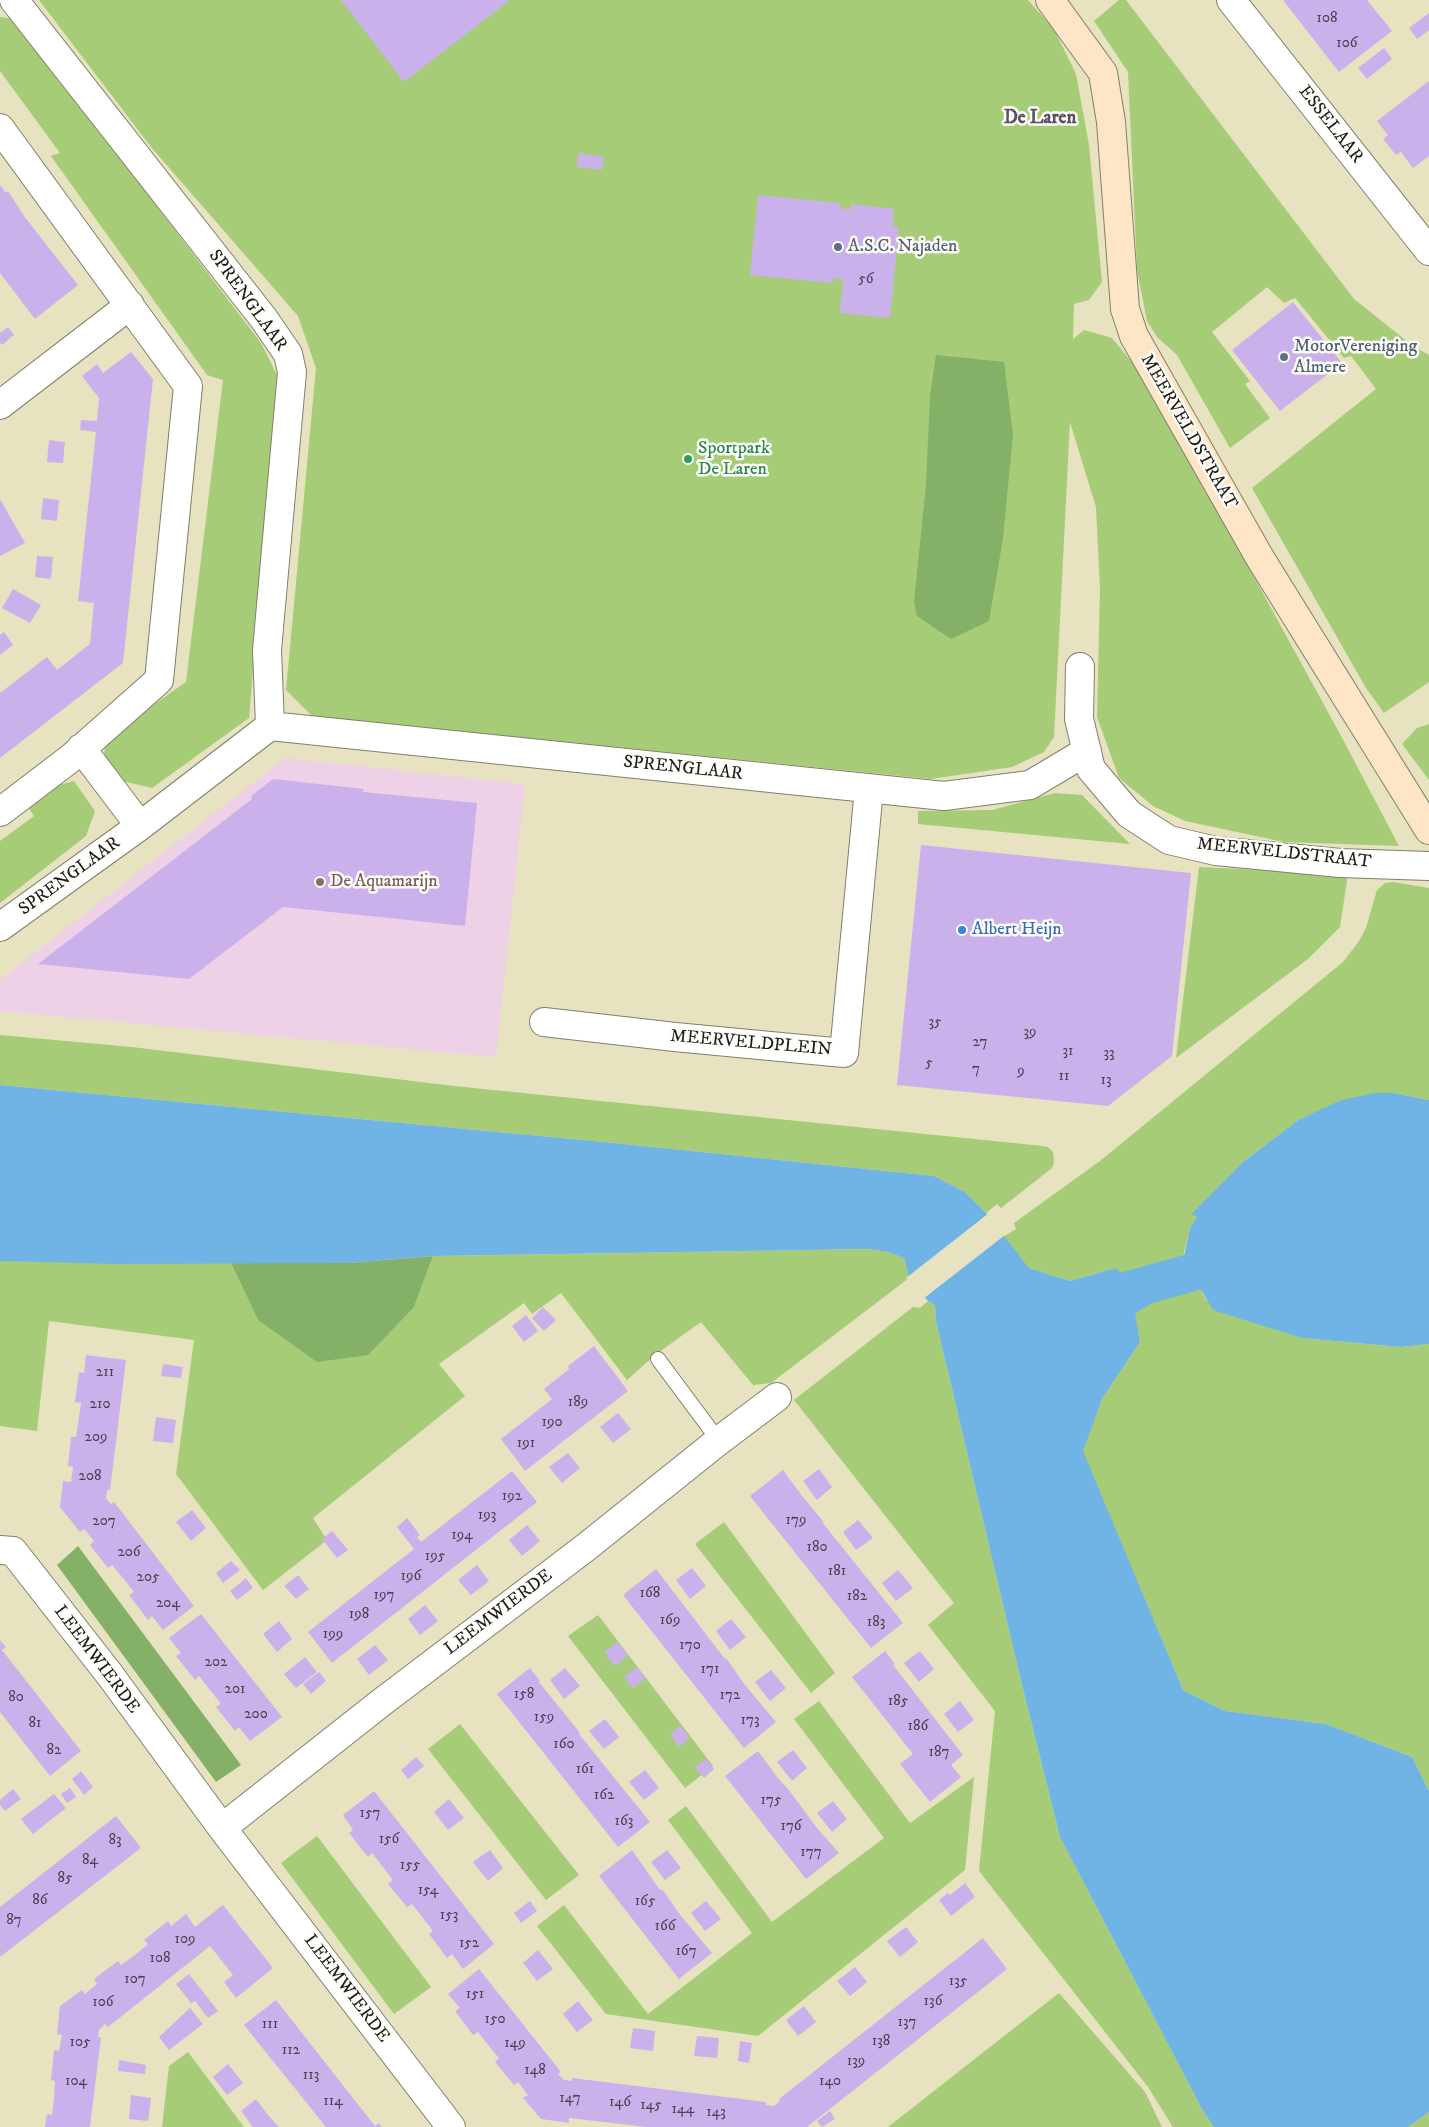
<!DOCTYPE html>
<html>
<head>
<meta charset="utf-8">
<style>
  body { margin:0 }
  canvas { display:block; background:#e7e2c0 }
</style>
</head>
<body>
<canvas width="1429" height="2127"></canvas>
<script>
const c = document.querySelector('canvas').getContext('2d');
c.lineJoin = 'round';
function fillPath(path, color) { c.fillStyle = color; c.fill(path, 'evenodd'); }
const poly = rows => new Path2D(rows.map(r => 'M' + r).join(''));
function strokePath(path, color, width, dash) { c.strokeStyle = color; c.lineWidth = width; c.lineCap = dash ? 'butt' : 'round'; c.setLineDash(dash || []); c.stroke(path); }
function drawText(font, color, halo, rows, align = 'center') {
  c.font = font + ' "IM FELL DW Pica",serif'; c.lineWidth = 5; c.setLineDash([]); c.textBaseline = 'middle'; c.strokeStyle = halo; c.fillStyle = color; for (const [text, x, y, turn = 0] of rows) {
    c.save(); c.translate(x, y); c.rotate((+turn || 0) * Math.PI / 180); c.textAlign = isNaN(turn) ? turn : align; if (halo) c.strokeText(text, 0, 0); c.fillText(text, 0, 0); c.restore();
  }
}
const built = poly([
  [285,758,525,784,496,1057,0,1011,0,980]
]);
const green = poly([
  [39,0,1028,0,1054,29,1076,74,1089,145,1102,282,1089,300,1074,304,1073,339,1084,330,1112,338,1135,366,1209,495,1340,734,1399,846,1284,842,1185,821,1153,806,1119,778,1097,717,1100,589,1096,507,1070,422,1054,737,1044,752,1012,767,931,779,312,716,286,690,316,368,298,316,151,147],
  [1119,0,1126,0,1354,299,1413,346,1429,355,1429,682,1384,713,1366,688,1252,488,1376,389,1351,356,1344,358,1295,298,1284,303,1267,287,1212,332,1250,381,1245,384,1270,418,1230,448,1177,355,1157,337,1147,321,1137,270,1128,72,1094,21],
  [0,17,14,19,261,343,277,375,249,718,152,788,122,781,104,754,106,738,186,682,223,380,207,375,51,156,60,153,0,71],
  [1429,724,1429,780,1402,744,1417,728],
  [74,781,95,811,86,836,0,903,0,841,34,816,25,803,51,787],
  [1055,793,1082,795,1130,844,918,824,918,811,992,810],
  [1199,867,1348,874,1340,927,1308,959,1176,1058],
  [1393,882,1429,888,1429,1100,1393,1093,1375,1093,1297,1121,1243,1162,1192,1213,1197,1217,1190,1228,1182,1261,1190,1287,1200,1288,1206,1300,1302,1338,1401,1347,1429,1344,1429,1791,1412,1757,1326,1724,1225,1711,1183,1690,1082,1450,1102,1399,1140,1342,1134,1313,1162,1298,1153,1275,1130,1283,1116,1268,1070,1281,1029,1268,1003,1237,1016,1229,1014,1223,1100,1161,1343,962,1359,941,1366,928,1377,890,1385,883],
  [0,1035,132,1047,454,1086,1043,1146,1048,1147,1053,1152,1054,1163,1052,1168,1001,1208,997,1204,986,1213,965,1192,934,1176,614,1143,0,1085],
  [868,1249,888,1252,904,1258,909,1278,771,1383,753,1385,701,1322,655,1355,627,1380,561,1293,532,1314,524,1303,439,1364,465,1396,313,1518,327,1540,263,1590,176,1474,194,1340,49,1321,37,1431,0,1426,0,1261,231,1263,258,1320,414,1307,433,1256],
  [928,1301,935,1304,936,1321,1022,1685,1060,1837,1203,2111,1214,2127,1173,2127,1148,2087,979,1871,995,1711,928,1625,954,1603,794,1400,913,1307,920,1308],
  [724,1522,835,1673,811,1693,695,1544],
  [598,1615,713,1766,685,1788,568,1636],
  [819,1701,910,1823,974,1777,965,1870,758,2036,606,2014,537,1926,564,1905,648,2014,752,1933,668,1820,686,1806,772,1922,884,1838,794,1719],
  [460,1724,579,1875,546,1900,428,1749],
  [317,1836,431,1987,394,2014,281,1863],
  [1059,1993,1145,2092,1162,2127,888,2127],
  [188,2052,244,2127,162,2127,169,2066],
  [1429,2112,1429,2127,1408,2127]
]);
const forest = poly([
  [936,355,1004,362,1013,435,1003,538,989,621,951,639,917,616,914,602,926,485,930,396],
  [433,1256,414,1307,368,1355,317,1362,258,1320,231,1263,348,1263],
  [78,1546,241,1765,216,1782,57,1565]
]);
const water = poly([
  [0,1085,614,1143,934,1176,965,1192,986,1213,1029,1268,1070,1281,1116,1268,1130,1282,1153,1275,1162,1298,1135,1313,1140,1342,1102,1399,1083,1451,1183,1690,1225,1711,1326,1724,1412,1757,1429,1791,1429,2112,1408,2127,1214,2127,1203,2111,1060,1837,1022,1685,936,1321,935,1305,928,1301,909,1278,904,1258,888,1252,868,1249,433,1256,348,1263,115,1264,0,1261],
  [1375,1093,1393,1093,1429,1100,1429,1344,1401,1347,1302,1338,1213,1310,1200,1288,1190,1287,1173,1294,1164,1270,1183,1261,1190,1228,1197,1217,1191,1214,1243,1162,1297,1121,1317,1111,1342,1100]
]);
const pier = poly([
  [989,1213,1005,1235,923,1299,906,1278]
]);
const canal = poly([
  [1108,1299,1129,1290,1218,1265]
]);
const building = poly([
  [341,0,510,0,404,82],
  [1283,0,1367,0,1392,31,1339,72],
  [1429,13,1429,30,1417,39,1409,28],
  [1384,48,1392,59,1367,79,1358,68],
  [1429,81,1429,156,1413,168,1401,152,1396,155,1383,139,1388,135,1377,121],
  [579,153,604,157,602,170,577,167],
  [0,185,6,193,8,191,24,216,78,285,35,319,0,273],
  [758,195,841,203,840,208,850,210,851,204,894,209,892,226,899,227,890,318,840,313,843,279,833,278,833,283,750,275],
  [1293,302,1342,363,1280,411,1232,350],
  [8,327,14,335,2,345,0,343,0,333],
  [131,352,153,379,123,663,0,758,0,693,47,657,57,670,90,644,94,603,78,601,96,432,80,430,81,420,97,421,99,398,82,376,97,364,103,373],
  [49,440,65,442,63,463,47,462],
  [43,498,59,500,57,521,41,519],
  [0,499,25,543,0,556],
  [37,556,53,557,51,579,35,577],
  [13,589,41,605,30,623,2,608],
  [4,632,13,645,0,655,0,635],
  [273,779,364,789,363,792,477,803,465,926,283,907,189,979,38,964,252,799,251,796],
  [921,845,1191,873,1172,1056,1108,1106,897,1085],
  [543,1307,556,1320,544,1331,532,1318],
  [526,1315,538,1331,524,1342,512,1326],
  [594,1346,628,1391,525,1471,501,1439,552,1399,544,1389,569,1369,568,1366],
  [86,1355,126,1360,110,1490,107,1490,106,1498,111,1504,114,1502,194,1606,163,1630,152,1616,148,1620,129,1595,134,1592,123,1578,112,1565,108,1568,90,1545,94,1541,84,1529,80,1532,60,1507,63,1481,71,1482,73,1467,68,1466,71,1437,76,1437,81,1403,75,1402,79,1372,84,1373],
  [163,1364,183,1367,181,1378,161,1376],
  [618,1413,631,1429,613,1443,600,1427],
  [156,1417,176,1420,173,1443,153,1441],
  [568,1453,580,1468,562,1483,549,1467],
  [819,1469,832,1487,817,1500,803,1481],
  [783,1470,802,1496,823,1521,822,1522,903,1623,871,1648,750,1496],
  [512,1471,537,1502,332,1663,308,1632,414,1549,397,1527,407,1518,420,1535,417,1537,421,1542],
  [192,1510,206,1528,191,1541,176,1522],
  [858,1520,873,1538,856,1550,843,1532],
  [527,1525,540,1541,522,1556,509,1540],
  [332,1531,348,1550,337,1558,322,1539],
  [231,1561,240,1570,223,1583,216,1573],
  [477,1565,489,1581,471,1595,458,1580],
  [692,1568,706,1586,690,1599,676,1580],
  [656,1569,725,1659,726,1658,745,1685,776,1722,744,1748,623,1595],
  [898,1570,913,1588,896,1601,882,1583],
  [298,1575,309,1589,296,1599,284,1586],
  [246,1578,253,1588,237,1600,230,1591],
  [425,1605,438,1621,420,1635,408,1619],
  [201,1614,282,1717,250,1741,239,1727,235,1731,216,1707,221,1704,199,1676,195,1680,176,1656,181,1653,169,1638],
  [731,1619,746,1637,730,1650,716,1631],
  [279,1621,292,1639,277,1652,263,1634],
  [0,1640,6,1647,2,1650,81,1751,50,1776,0,1712],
  [617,1642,628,1655,615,1666,604,1652],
  [375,1645,388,1660,369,1675,357,1659],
  [885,1651,895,1664,893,1665,963,1755,951,1765,961,1777,930,1802,900,1764,913,1754,852,1677],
  [920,1651,934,1669,919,1682,904,1663],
  [305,1657,317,1672,296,1688,284,1674],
  [637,1667,646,1678,633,1688,624,1677],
  [530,1668,540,1681,539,1682,580,1733,579,1734,650,1822,618,1847,497,1694],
  [565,1668,580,1686,564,1699,550,1680],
  [771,1670,786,1688,770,1701,755,1682],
  [319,1672,326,1681,311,1694,303,1684],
  [960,1701,974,1720,958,1732,944,1714],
  [605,1719,619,1737,604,1749,589,1731],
  [680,1726,690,1738,679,1747,670,1734],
  [793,1750,807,1768,792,1781,777,1762],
  [758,1751,777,1777,788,1789,817,1828,839,1853,806,1879,725,1776],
  [416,1757,424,1766,408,1779,401,1770],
  [706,1759,714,1769,704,1778,695,1767],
  [645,1770,659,1788,644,1800,629,1782],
  [81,1771,93,1787,84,1795,72,1779],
  [70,1788,76,1797,67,1803,61,1794],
  [13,1789,21,1799,5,1811,0,1805,0,1800],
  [374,1791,494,1944,463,1969,452,1954,447,1958,429,1934,433,1931,412,1904,407,1907,388,1884,393,1880,372,1853,368,1857,349,1833,353,1830,343,1815],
  [54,1794,66,1808,33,1834,21,1819],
  [449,1799,464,1818,448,1830,434,1812],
  [833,1801,847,1819,832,1832,817,1813],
  [116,1816,141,1848,0,1957,0,1907],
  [490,1850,503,1868,488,1881,473,1862],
  [632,1850,660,1890,662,1889,681,1916,712,1953,679,1979,599,1876],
  [667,1850,681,1868,665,1880,651,1862],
  [965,1883,975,1897,951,1916,939,1900,948,1893,950,1895],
  [530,1901,537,1911,521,1923,514,1913],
  [706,1901,721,1919,705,1931,691,1913],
  [223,1905,273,1968,236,1998,224,1982,233,1975,210,1946,108,2027,105,2024,99,2030,98,2037,101,2037,90,2127,45,2127,47,2114,52,2115,54,2098,55,2081,51,2080,54,2050,59,2051,62,2035,57,2034,60,2006,82,1990,85,1994,97,1984,94,1979,118,1961,121,1965,135,1955,148,1944,144,1940,168,1921,171,1926,186,1914,195,1927],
  [906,1927,918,1942,900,1957,887,1941],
  [983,1938,1007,1969,807,2127,647,2127,569,2118,569,2123,541,2119,523,2098,528,2095,518,2082,514,2085,495,2062,499,2058,488,2045,478,2032,473,2035,455,2011,460,2008,448,1994,479,1969,561,2072,558,2074,564,2080,572,2081,572,2078,604,2082,766,2102,766,2105,774,2106,780,2101,779,2099],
  [538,1950,553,1969,537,1981,523,1963],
  [855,1967,867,1982,850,1996,837,1981],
  [189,1974,218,2011,208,2018,195,2001,191,2003,176,1984],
  [276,2000,375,2126,379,2123,382,2127,326,2127,244,2025],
  [578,2001,593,2020,577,2032,563,2014],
  [804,2006,816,2022,798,2036,786,2020],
  [190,2008,203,2024,169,2050,159,2037],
  [633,2028,655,2031,653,2051,630,2048],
  [697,2036,719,2038,717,2058,694,2056],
  [740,2041,752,2043,749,2063,738,2061],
  [119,2060,146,2065,145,2074,118,2071],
  [228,2064,243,2083,227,2095,213,2077],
  [131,2095,151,2098,148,2121,129,2119],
  [256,2099,268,2115,279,2127,253,2127,241,2111],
  [830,2111,835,2119,822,2127,817,2121]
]);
const lane = poly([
  [658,1359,719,1441]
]);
const street = poly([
  [14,0,264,319,288,354,292,372,267,650,270,726],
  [1231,0,1429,251],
  [0,128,188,386,159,680,71,758,0,812],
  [0,405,130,305],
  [1080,667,1079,719,1091,769,1129,814,1169,840,1216,851,1340,863,1429,866],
  [81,748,140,826],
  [0,927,140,826,270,726,944,796,1030,785,1087,751],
  [544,1022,675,1037,844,1053,869,789],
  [0,1550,13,1551,110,1675,222,1828,451,2127],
  [222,1828,382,1702,585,1548,716,1443,777,1397]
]);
const secondary = poly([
  [1050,0,1103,73,1111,122,1125,309,1134,336,1260,558,1429,830]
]);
const markers = [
  [838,247,5,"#5c6f8a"],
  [1284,357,5,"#5c6f8a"],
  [688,459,5,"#2e9e5b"],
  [320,882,5,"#8d6e63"],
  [962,930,5,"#3f7fe0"]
];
const numberNames = [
  ["108",1327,19],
  ["106",1347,44],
  ["56",866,280],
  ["35",935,1023],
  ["39",1030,1033],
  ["27",980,1043],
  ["31",1068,1052],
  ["33",1109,1054],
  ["5",929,1064],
  ["7",976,1070],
  ["9",1021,1072],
  ["11",1064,1077],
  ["13",1106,1081],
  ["211",105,1373],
  ["189",578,1403],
  ["210",100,1405],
  ["190",552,1423],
  ["209",96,1438],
  ["191",526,1444],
  ["208",90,1477],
  ["192",512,1497],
  ["193",487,1516],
  ["179",796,1521],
  ["207",104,1522],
  ["194",462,1536],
  ["180",817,1548],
  ["206",129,1553],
  ["195",435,1557],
  ["181",837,1572],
  ["196",411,1577],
  ["205",148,1578],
  ["168",650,1594],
  ["197",384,1596],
  ["182",857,1597],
  ["204",168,1604],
  ["198",359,1615],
  ["169",670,1621],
  ["183",876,1623],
  ["199",333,1635],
  ["170",690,1646],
  ["202",216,1663],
  ["171",710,1670],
  ["201",235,1690],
  ["158",524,1695],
  ["172",730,1696],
  ["80",16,1698],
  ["185",898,1702],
  ["200",256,1715],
  ["159",544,1718],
  ["173",750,1721],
  ["81",35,1724],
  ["186",918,1727],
  ["160",564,1745],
  ["82",54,1751],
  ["187",939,1753],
  ["161",585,1770],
  ["162",604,1796],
  ["175",771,1801],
  ["157",370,1814],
  ["163",624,1822],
  ["176",791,1827],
  ["156",389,1840],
  ["83",115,1841],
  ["177",811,1853],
  ["84",90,1861],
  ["155",410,1866],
  ["85",65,1879],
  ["154",428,1891],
  ["86",40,1901],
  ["165",645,1902],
  ["153",449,1916],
  ["87",14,1921],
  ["166",665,1927],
  ["109",185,1940],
  ["152",469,1944],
  ["167",686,1952],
  ["108",160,1959],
  ["107",135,1980],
  ["135",958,1982],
  ["151",475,1995],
  ["136",933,2002],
  ["106",103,2003],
  ["150",495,2020],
  ["137",907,2023],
  ["111",270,2025],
  ["138",881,2042],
  ["105",80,2043],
  ["149",515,2044],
  ["112",291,2051],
  ["139",856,2062],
  ["148",535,2071],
  ["113",311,2076],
  ["104",76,2082],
  ["140",830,2082],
  ["147",570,2099],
  ["114",333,2102],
  ["146",620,2103],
  ["145",651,2106],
  ["144",683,2110],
  ["143",716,2113]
];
const streetNames = [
  ["ESSELAAR",1330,125,52],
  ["SPRENGLAAR",247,301,54],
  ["MEERVELDSTRAAT",1188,432,60],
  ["SPRENGLAAR",683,769,6],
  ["MEERVELDSTRAAT",1284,854,6],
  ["SPRENGLAAR",70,877,-36],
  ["MEERVELDPLEIN",751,1044,5],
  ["LEEMWIERDE",499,1613,-37],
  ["LEEMWIERDE",96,1660,53],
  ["LEEMWIERDE",346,1989,53]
];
const serviceNames = [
  ["A.S.C. Najaden",848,247],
  ["MotorVereniging",1294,347],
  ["Almere",1294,368]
];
const leisureNames = [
  ["Sportpark",698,449],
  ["De Laren",698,470]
];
const educationNames = [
  ["De Aquamarijn",330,882]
];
const shopNames = [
  ["Albert Heijn",972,930]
];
const neighbourhoodNames = [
  ["De Laren",1040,119]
];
fillPath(built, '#eed0e7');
fillPath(green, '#a6cc77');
fillPath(forest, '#84b068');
fillPath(water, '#70b3e5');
fillPath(pier, '#e7e2c0');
strokePath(canal, '#70b3e5', 38);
fillPath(building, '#cbb1ec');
strokePath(lane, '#827f6e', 16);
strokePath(street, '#827f6e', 30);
strokePath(secondary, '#827f6e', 30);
strokePath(lane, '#fff', 14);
strokePath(street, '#fff', 28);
strokePath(secondary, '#fee5c5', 28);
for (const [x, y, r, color] of markers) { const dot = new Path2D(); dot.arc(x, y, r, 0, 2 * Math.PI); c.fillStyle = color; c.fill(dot); strokePath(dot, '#fdfcf7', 2); }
drawText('15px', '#484150', null, numberNames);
drawText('18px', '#1c1c1c', '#fdfcf7', streetNames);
drawText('18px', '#4e5e75', '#fdfcf7', serviceNames, 'left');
drawText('18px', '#27864d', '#fdfcf7', leisureNames, 'left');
drawText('18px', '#785e54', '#fdfcf7', educationNames, 'left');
drawText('18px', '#366cbe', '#fdfcf7', shopNames, 'left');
drawText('bold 19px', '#595065', '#fdfcf7', neighbourhoodNames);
</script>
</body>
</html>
